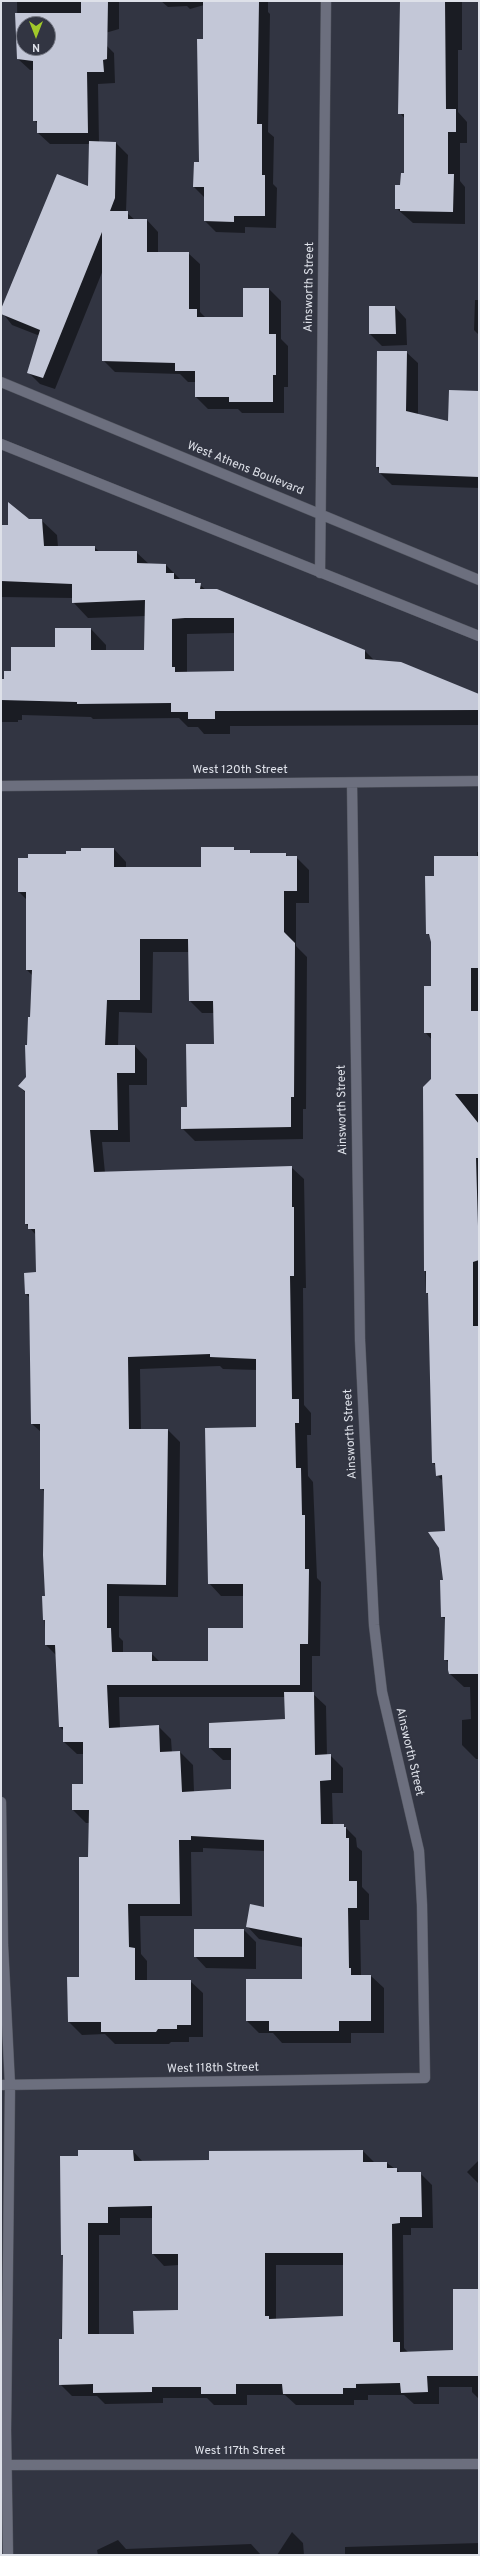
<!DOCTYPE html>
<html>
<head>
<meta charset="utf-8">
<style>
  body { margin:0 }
  #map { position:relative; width:480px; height:2556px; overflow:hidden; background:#323542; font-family:Overpass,sans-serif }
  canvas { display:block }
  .frame { position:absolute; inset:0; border:2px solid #dee1e9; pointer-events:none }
  .north { position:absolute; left:16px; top:16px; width:40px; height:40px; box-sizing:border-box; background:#323542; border:1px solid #777a85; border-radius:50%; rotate:180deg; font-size:11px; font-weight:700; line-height:16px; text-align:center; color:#dee1e9 }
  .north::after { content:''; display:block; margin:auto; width:14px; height:18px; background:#a1c92a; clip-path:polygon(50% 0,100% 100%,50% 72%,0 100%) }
</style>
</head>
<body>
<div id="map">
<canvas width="480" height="2556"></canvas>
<div class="frame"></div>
<div class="north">N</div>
</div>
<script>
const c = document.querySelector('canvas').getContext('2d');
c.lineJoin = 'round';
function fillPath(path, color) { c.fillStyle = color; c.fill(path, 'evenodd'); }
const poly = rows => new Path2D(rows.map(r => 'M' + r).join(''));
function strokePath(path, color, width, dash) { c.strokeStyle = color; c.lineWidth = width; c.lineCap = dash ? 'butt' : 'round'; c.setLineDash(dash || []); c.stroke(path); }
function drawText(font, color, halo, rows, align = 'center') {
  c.font = font + ' Overpass,sans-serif'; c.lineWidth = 4; c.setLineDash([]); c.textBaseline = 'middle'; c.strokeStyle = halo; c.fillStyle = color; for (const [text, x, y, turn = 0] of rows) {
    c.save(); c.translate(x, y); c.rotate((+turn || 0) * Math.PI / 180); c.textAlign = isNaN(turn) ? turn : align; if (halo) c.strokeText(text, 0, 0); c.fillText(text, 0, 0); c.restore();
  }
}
const shadow = poly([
  [17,1,119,1,119,29,81,40,102,41,114,53,115,83,98,84,99,143,116,143,128,155,126,212,135,220,147,220,158,232,158,253,188,253,200,264,200,312,206,318,244,318,269,289,281,301,281,339,288,346,288,387,284,387,284,413,242,413,238,409,208,409,196,397,196,382,188,382,180,374,115,372,103,360,103,270,55,389,40,384,28,372,40,336,12,325,1,311,89,187,90,144,50,144,38,133,38,124,34,120,34,70,30,70,18,59],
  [24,24,48,24,48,48,24,48],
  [161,1,268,1,268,12,270,14,268,132,274,137,273,184,277,188,276,228,245,227,245,233,216,232,205,221,205,198,194,187,200,163,204,5,190,9,187,6,168,7],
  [401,1,462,1,462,50,458,50,458,112,467,122,467,143,460,143,460,181,465,187,465,224,413,223,396,208,405,174,405,119,400,113],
  [475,300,479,300,479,335,474,330],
  [370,307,395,307,406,319,407,345,382,346,370,334],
  [406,352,418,363,418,415,449,422,479,392,479,488,392,485,380,473,377,467],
  [28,520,41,520,57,535,58,547,94,547,100,552,136,552,150,565,166,565,181,580,194,580,206,590,364,650,375,661,479,695,479,725,244,726,230,726,230,734,204,734,198,727,188,727,179,718,93,719,91,717,22,715,22,720,18,720,18,722,1,722,1,680,5,680,12,672,91,629,106,645,106,651,145,651,146,616,88,618,73,602,73,598,1,597,1,526,9,526],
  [235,633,235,672,187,673,187,634],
  [233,848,236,851,249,851,252,854,285,854,289,857,296,857,309,870,309,903,296,903,296,946,307,957,306,1109,303,1109,303,1139,195,1141,182,1128,215,1045,214,1013,202,1013,190,1001,189,952,153,952,152,1013,119,1012,118,1046,135,1046,147,1059,147,1085,129,1085,130,1142,102,1142,105,1173,291,1167,304,1179,306,1288,303,1288,304,1405,311,1413,311,1435,307,1435,308,1476,313,1482,317,1578,321,1582,320,1656,312,1656,312,1693,326,1706,327,1756,330,1755,343,1768,343,1793,332,1793,333,1825,343,1825,356,1838,357,1847,362,1851,362,1887,369,1894,369,1920,360,1920,361,1976,371,1976,384,1988,384,2033,351,2033,351,2043,282,2043,273,2033,259,2033,247,2021,303,1980,303,1947,259,1939,247,1926,265,1909,265,1851,203,1848,203,1852,191,1852,192,1916,140,1916,141,1954,147,1961,147,1981,190,1981,203,1993,203,2037,189,2037,189,2042,171,2042,169,2044,115,2044,105,2034,82,2035,69,2022,68,1978,80,1978,89,1858,90,1823,86,1823,73,1810,73,1785,84,1785,84,1754,77,1754,64,1742,64,1731,60,1727,57,1656,46,1645,43,1597,47,1597,45,1492,41,1488,41,1432,32,1424,30,1298,26,1294,37,1273,36,1235,26,1224,26,1093,19,1086,27,1078,32,975,27,970,27,900,19,892,67,855,114,849,126,862,126,868,202,868],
  [220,1366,223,1369,257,1370,257,1428,209,1583,221,1596,244,1596,244,1629,209,1662,160,1662,151,1653,123,1653,123,1641,119,1637,119,1596,178,1597,180,1442,168,1430,141,1430,140,1369],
  [119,1697,286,1697,286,1720,210,1748,223,1760,232,1760,232,1790,194,1792,193,1765,180,1752,172,1753,171,1739,158,1726,120,1728],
  [477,852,479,852,479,1759,476,1759,462,1745,462,1720,471,1719,470,1687,464,1687,450,1674,449,1663,445,1659,446,1620,442,1617,446,1532,444,1482,437,1475,436,1466,433,1463,429,1295,426,1292,425,1270,423,1147,423,1113,432,1080,432,1040,425,1032,432,987,431,938,427,933,435,877,477,857],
  [244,1930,256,1942,256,1969,206,1968,195,1956],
  [133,2151,143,2162,210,2161,363,2151,375,2163,387,2163,401,2173,420,2173,432,2185,433,2228,411,2228,411,2235,403,2235,404,2348,409,2353,454,2351,454,2290,479,2290,479,2399,472,2392,472,2387,439,2387,439,2404,414,2404,404,2395,368,2395,368,2400,354,2400,354,2405,296,2405,285,2395,247,2395,247,2405,214,2405,207,2398,163,2398,163,2403,105,2404,97,2396,72,2396,60,2384,64,2257,62,2255,79,2157],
  [120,2218,153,2218,153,2254,164,2266,179,2265,179,2311,135,2335,99,2335,99,2235,120,2235],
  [276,2265,344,2265,344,2317,276,2320],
  [479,2160,479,2184,467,2172],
  [292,2532,303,2543,304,2555,277,2555],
  [118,2540,126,2549,251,2544,261,2555,98,2555,97,2550],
  [479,2543,479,2555,345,2555,345,2547]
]);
const building = poly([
  [81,1,108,1,107,59,103,60,104,72,87,72,88,133,37,133,37,121,33,121,33,61,17,59,15,13,81,13],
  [24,24,48,24,48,48,24,48],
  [203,1,259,2,257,124,262,124,262,175,265,175,265,216,234,216,234,222,204,221,204,187,193,187,194,162,199,162,197,39,203,39],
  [400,1,445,1,446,109,456,109,456,132,448,132,448,174,454,174,453,212,400,211,400,209,395,209,395,185,400,185,401,173,404,173,404,114,398,114],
  [89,141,116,142,115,198,110,211,128,211,128,219,147,219,147,252,189,252,189,309,197,309,197,317,243,317,243,288,269,288,269,334,276,334,276,375,273,375,273,402,229,402,229,397,195,397,195,371,175,371,175,363,102,361,102,232,43,378,27,373,40,330,1,314,1,309,57,174,88,186],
  [369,306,395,306,396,334,369,334],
  [377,351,407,351,406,411,448,421,449,390,479,391,479,477,379,473,379,467,376,467],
  [8,502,29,519,42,519,44,546,95,546,95,551,137,551,137,563,166,564,166,573,174,573,174,579,195,579,195,583,201,583,200,589,217,589,365,650,365,659,401,662,479,694,479,710,228,711,215,711,215,719,188,719,188,712,171,712,171,703,77,704,77,702,1,700,1,679,4,679,4,671,11,671,11,647,55,647,55,628,91,628,91,650,144,650,145,600,72,603,72,584,1,581,1,525,8,525],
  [185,618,234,618,234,671,175,672,175,667,172,667,172,619],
  [201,847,234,847,234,850,250,850,250,853,286,853,286,856,297,856,297,891,284,891,284,932,295,943,294,1097,291,1097,291,1127,181,1129,181,1107,187,1107,186,1044,214,1044,213,1001,189,1001,188,939,140,939,140,1000,107,1000,105,1045,135,1045,135,1073,117,1073,118,1130,90,1130,94,1172,292,1166,292,1207,294,1207,294,1276,290,1276,292,1399,299,1399,299,1423,295,1423,296,1468,301,1468,302,1515,305,1515,305,1569,309,1569,308,1644,300,1644,300,1685,107,1685,109,1728,159,1725,160,1752,180,1751,182,1792,231,1789,231,1748,209,1748,209,1723,285,1719,284,1692,314,1692,315,1755,331,1754,331,1780,320,1781,321,1824,344,1824,344,1827,346,1827,346,1838,349,1838,349,1881,357,1881,357,1908,348,1908,349,1968,351,1968,351,1975,371,1975,371,2021,339,2021,339,2031,269,2031,269,2021,246,2021,246,1979,302,1979,302,1938,246,1927,250,1904,264,1907,264,1840,191,1836,191,1840,179,1840,180,1904,128,1904,129,1947,135,1948,135,1980,191,1980,191,2025,177,2025,177,2029,158,2029,156,2032,101,2032,101,2022,68,2022,67,1977,79,1977,79,1857,88,1857,89,1810,72,1810,72,1784,83,1784,83,1742,63,1742,63,1727,59,1727,55,1645,45,1645,45,1620,43,1620,42,1596,45,1596,43,1555,44,1489,40,1489,40,1424,31,1424,29,1294,25,1294,24,1273,36,1272,35,1229,28,1229,28,1224,25,1224,25,1091,18,1086,26,1077,25,1045,27,1045,28,1017,30,1017,32,970,26,970,26,892,18,892,18,858,28,858,28,854,66,854,66,851,81,851,81,848,114,848,114,867,201,867],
  [210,1354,210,1357,256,1359,256,1427,205,1428,208,1584,243,1584,243,1628,208,1628,208,1661,152,1661,152,1652,112,1652,111,1628,107,1628,107,1584,166,1585,168,1429,129,1429,128,1357],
  [434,856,479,856,479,968,471,968,471,1011,479,1011,479,1094,455,1094,479,1124,479,1158,476,1158,479,1260,473,1262,473,1326,479,1326,479,1674,449,1674,448,1670,448,1660,444,1660,445,1617,441,1617,440,1580,443,1580,439,1548,428,1532,445,1531,442,1475,436,1476,435,1463,432,1463,428,1293,426,1293,426,1271,424,1271,423,1087,431,1079,431,1033,424,1033,424,986,431,986,431,942,429,934,426,934,425,876,434,876],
  [194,1929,244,1929,244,1957,194,1957],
  [78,2150,133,2150,134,2161,209,2160,209,2151,363,2150,363,2162,387,2162,387,2168,397,2168,397,2172,421,2172,422,2217,400,2217,400,2223,392,2224,393,2342,400,2342,400,2352,453,2350,453,2289,478,2289,479,2376,427,2376,428,2392,401,2393,400,2383,356,2384,356,2388,343,2388,343,2394,283,2394,282,2384,236,2384,236,2394,201,2394,201,2387,152,2387,152,2392,93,2393,93,2384,59,2385,59,2339,62,2339,63,2255,61,2255,60,2156,78,2156],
  [152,2206,152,2254,178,2254,178,2310,133,2311,134,2334,88,2334,88,2223,108,2223,108,2207],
  [265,2253,343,2253,343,2316,269,2319,269,2316,265,2316]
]);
const minor = poly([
  [1,382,479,580],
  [1,444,479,636],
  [320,573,326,1],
  [1,786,479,781],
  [1,1802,3,1945,10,2085,6,2430,8,2555],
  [1,2085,425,2078,422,1905,419,1851,382,1692,374,1625,360,1340,352,783],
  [1,2465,479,2464]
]);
const streetNames = [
  ["Ainsworth Street",310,287,-89],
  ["West Athens Boulevard",245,469,22],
  ["West 120th Street",240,771],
  ["Ainsworth Street",343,1110,-91],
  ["Ainsworth Street",351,1434,-93],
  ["Ainsworth Street",409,1752,77],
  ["West 118th Street",213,2069,-1],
  ["West 117th Street",240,2452]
];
fillPath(shadow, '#0007');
fillPath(building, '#c3c7d7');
strokePath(minor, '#51545e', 11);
strokePath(minor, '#6c6f7e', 10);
drawText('12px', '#dee1e9', '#323542', streetNames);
</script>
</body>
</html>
